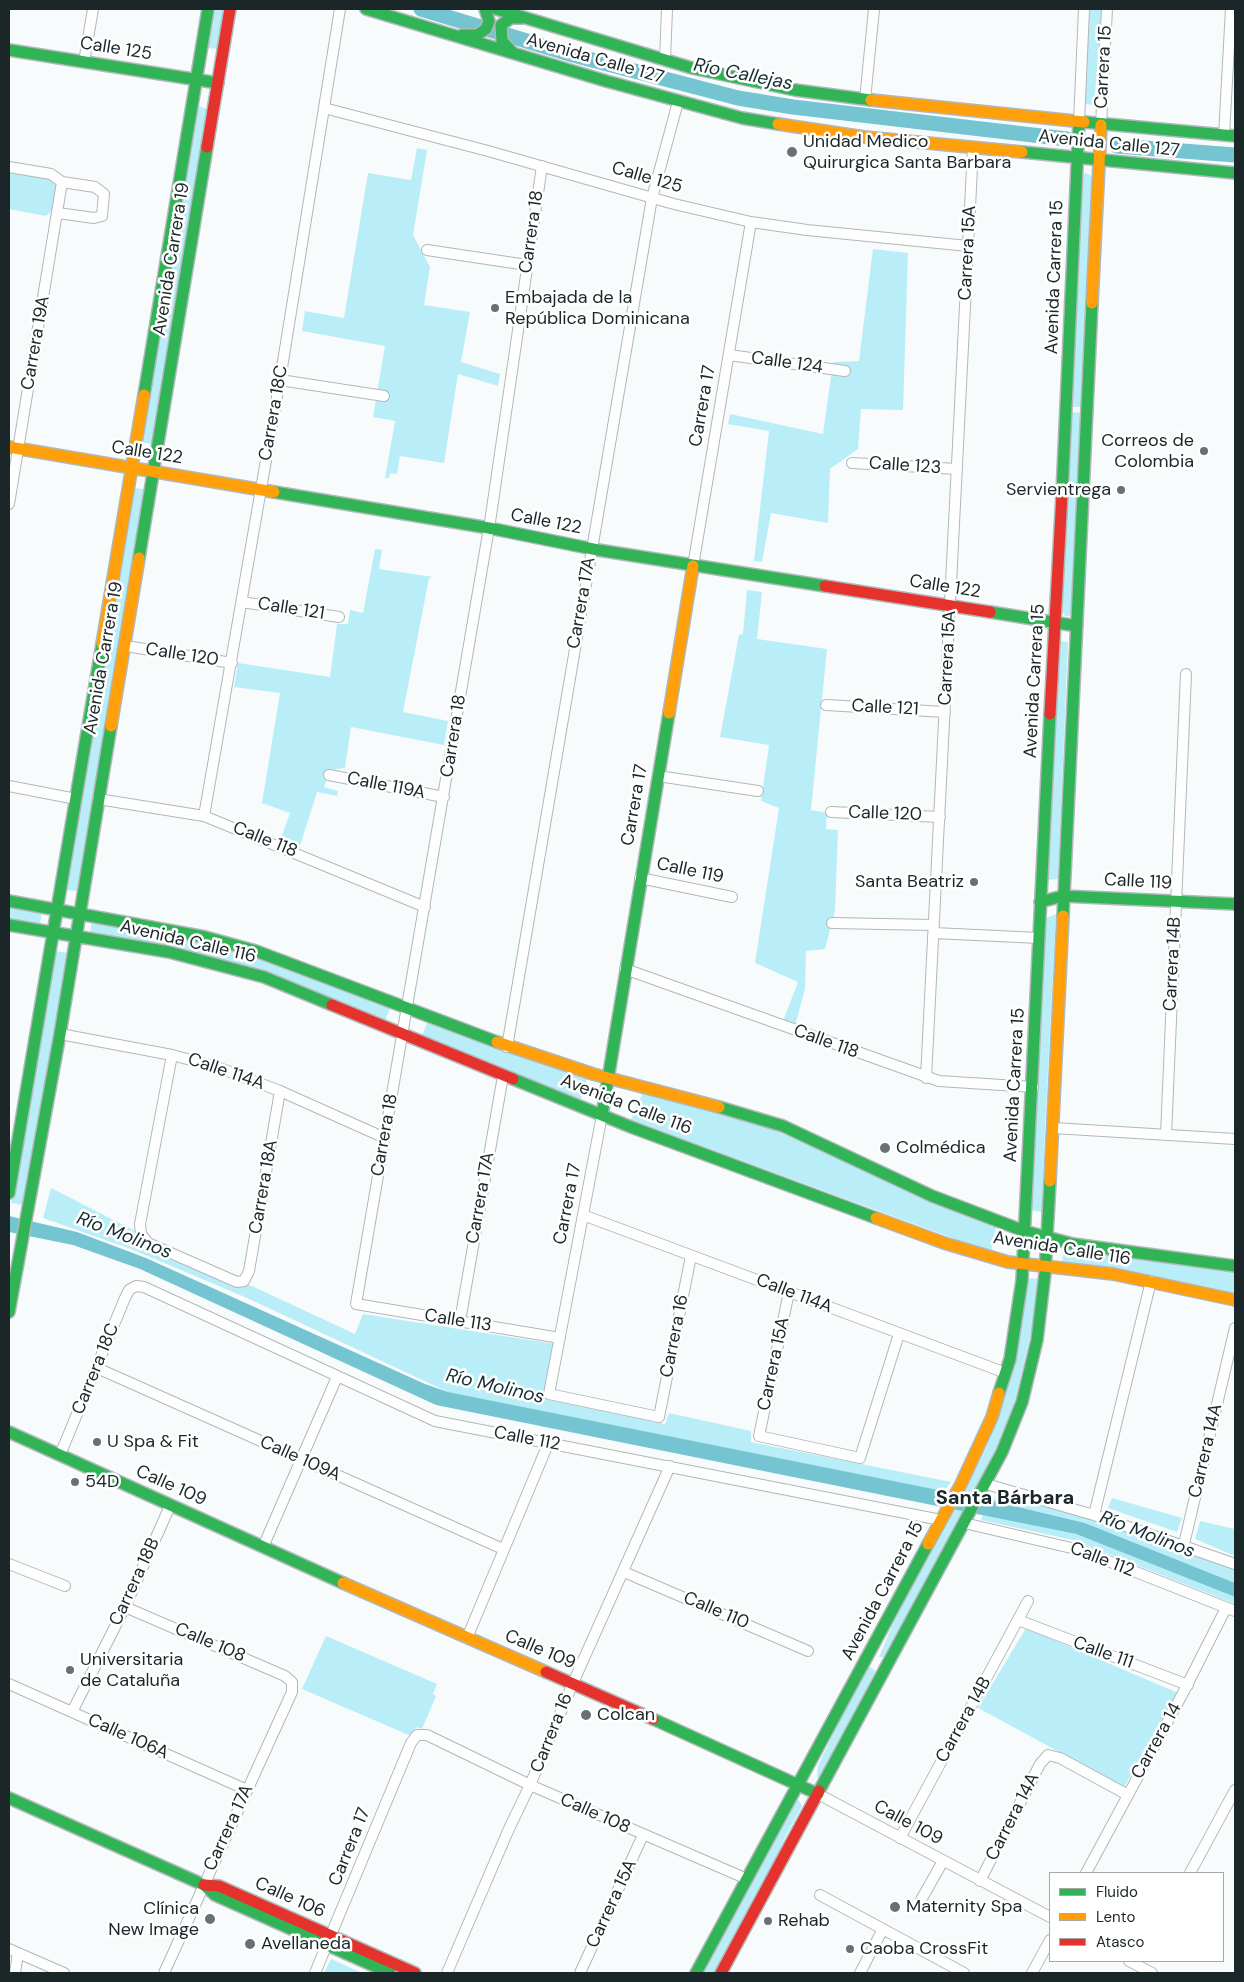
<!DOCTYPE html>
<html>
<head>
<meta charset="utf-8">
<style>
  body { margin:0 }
  #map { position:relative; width:1244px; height:1982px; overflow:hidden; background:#f7fbfc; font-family:"DM Sans",sans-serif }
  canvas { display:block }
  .frame { position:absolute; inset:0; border:10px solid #1a2628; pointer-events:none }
  .legend { position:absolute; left:1049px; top:1872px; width:175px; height:90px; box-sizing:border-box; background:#fff; border:1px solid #a3a8a9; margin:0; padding:6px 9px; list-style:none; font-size:15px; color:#1a2628 }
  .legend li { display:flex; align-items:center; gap:10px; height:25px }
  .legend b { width:25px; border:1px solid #a3a8a9 }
</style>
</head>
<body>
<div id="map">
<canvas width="1244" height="1982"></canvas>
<div class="frame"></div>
<ul class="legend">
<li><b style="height:6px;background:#30b455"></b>Fluido</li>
<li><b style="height:6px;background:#ff9f0a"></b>Lento</li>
<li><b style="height:6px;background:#e5322d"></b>Atasco</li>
</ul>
</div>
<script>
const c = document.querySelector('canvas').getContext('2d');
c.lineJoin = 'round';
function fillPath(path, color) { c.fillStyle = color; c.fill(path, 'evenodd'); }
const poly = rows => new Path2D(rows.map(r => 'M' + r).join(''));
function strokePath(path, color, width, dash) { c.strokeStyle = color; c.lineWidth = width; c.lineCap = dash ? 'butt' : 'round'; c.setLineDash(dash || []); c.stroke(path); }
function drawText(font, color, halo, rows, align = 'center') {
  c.font = font + ' "DM Sans",sans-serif'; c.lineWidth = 5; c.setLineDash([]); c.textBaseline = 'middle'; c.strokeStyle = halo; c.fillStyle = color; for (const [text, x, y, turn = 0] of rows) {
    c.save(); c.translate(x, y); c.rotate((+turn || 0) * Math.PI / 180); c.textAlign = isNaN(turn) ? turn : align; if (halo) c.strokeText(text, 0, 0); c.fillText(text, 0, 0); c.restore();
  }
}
const green = poly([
  [214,9,224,9,217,49,208,48],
  [1089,9,1102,9,1094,105,1082,104],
  [197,106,208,109,152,444,140,442],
  [417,148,427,150,413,235,430,267,424,305,470,312,461,362,500,374,498,386,458,374,444,463,400,456,397,474,390,473,389,478,385,478,395,421,373,417,385,346,302,331,305,311,344,318,368,173,411,180],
  [9,172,59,181,53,209,46,216,9,209],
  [1086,173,1093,177,1082,407,1072,407,1083,175],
  [873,249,908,253,903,410,861,409,858,449,830,469,828,523,771,513,762,562,754,561,769,431,728,424,730,414,823,434,833,362,859,361],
  [1072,412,1082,413,1072,613,1069,616,1065,616,1062,611],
  [133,488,144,489,77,891,67,890],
  [375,549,382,550,379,569,433,577,429,578,403,712,448,721,444,745,351,727,345,768,336,769,329,774,324,787,338,791,337,796,317,792,299,849,280,841,290,813,262,803,280,693,234,687,238,663,330,677,337,624,348,624,350,610,363,613],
  [747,590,762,592,757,639,827,649,811,810,827,813,826,829,838,830,835,911,825,949,806,951,805,989,795,1026,783,1021,798,982,755,963,779,808,761,801,769,745,720,737,739,635,743,634],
  [1060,641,1068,642,1058,879,1045,880],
  [9,906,42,911,40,924,9,920],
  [1056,914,1045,1128,1042,1212,1030,1210,1044,919],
  [92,921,241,950,391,1006,385,1021,328,997,90,934],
  [55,951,69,953,23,1205,11,1203,26,1131],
  [428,1021,587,1077,580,1102,421,1038],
  [643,1092,753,1121,996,1227,991,1252,631,1120],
  [51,1188,235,1282,252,1286,355,1334,363,1314,555,1344,549,1397,665,1424,669,1413,751,1431,751,1442,951,1482,943,1492,448,1392,247,1298,131,1249,43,1218],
  [1064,1248,1235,1271,1235,1295,1062,1263],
  [1027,1278,1039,1279,1033,1324,1009,1426,973,1498,961,1496,986,1448,997,1420],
  [998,1493,1088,1515,1235,1570,1235,1583,1085,1523,993,1501],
  [1112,1498,1182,1518,1177,1532,1108,1508],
  [953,1509,964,1511,898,1631,883,1657,879,1657,894,1621],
  [983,1515,1076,1534,1235,1597,1235,1604,1073,1540,981,1520],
  [1200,1521,1235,1529,1235,1556,1195,1539],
  [1026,1628,1178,1693,1124,1787,978,1708],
  [326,1636,437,1684,433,1694,436,1696,422,1729,416,1727,411,1736,302,1689],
  [869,1666,876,1672,819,1778,817,1777,818,1766,838,1724],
  [799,1800,802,1806,784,1839,773,1868,717,1973,702,1973,795,1801],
  [331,1959,362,1973,324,1973]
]);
const water = poly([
  [9,1216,77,1232,146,1258,425,1384,448,1392,993,1501,1085,1523,1235,1583,1235,1597,1076,1534,436,1405,140,1269,73,1245,9,1232]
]);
const river = poly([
  [421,9,573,55,738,98,793,107,1067,139],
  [1117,146,1235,155]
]);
const street = poly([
  [665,60,667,9],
  [84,62,93,9],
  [865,100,874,9],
  [324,108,488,151,674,204,751,222,807,230,968,246],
  [1079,122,1084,9],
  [1101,125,1107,9],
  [1224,135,1231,9],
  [542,166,490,522,356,1304,560,1338],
  [9,167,51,174,62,182,95,187,104,194,102,216,94,218,58,213],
  [427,250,527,265],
  [729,355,845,371],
  [280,380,384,396],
  [852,463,957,469],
  [9,504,62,182],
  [693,566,751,222],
  [242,602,339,617],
  [132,647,232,663],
  [826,705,945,712],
  [329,775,444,797],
  [658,776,758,791],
  [9,786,76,799],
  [98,799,204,816,425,907],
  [831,812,940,817],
  [204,816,280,380,340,9],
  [640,878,732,897],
  [832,923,934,925],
  [934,933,1039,938],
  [625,969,939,1081,1033,1087],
  [60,1034,172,1055,217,1067,280,1091,385,1138],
  [507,1047,652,198,678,102],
  [172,1055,140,1224,141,1234,148,1243,237,1282,244,1281,249,1271,280,1091],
  [926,1078,973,148],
  [602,1115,549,1394,659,1417,691,1256],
  [1053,1128,1235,1139],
  [1166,1135,1186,674],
  [583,1215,1006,1373],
  [789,1292,759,1436,860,1458,899,1334],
  [460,1321,503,1076],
  [97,1368,503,1549],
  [60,1455,125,1298,129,1290,136,1286,144,1287,435,1421,941,1520],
  [986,1484,1094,1515,1235,1564],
  [1094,1515,1151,1281],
  [964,1523,1080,1550,1235,1611],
  [1184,1544,1235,1328],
  [263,1547,337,1377],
  [9,1564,65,1586],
  [624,1572,808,1651],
  [125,1607,285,1676,292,1682,292,1692,164,1973],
  [1018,1620,1188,1685],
  [467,1638,548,1444],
  [9,1684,247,1790],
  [72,1712,125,1607,170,1506],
  [818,1794,1050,1917],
  [900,1838,1028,1601],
  [1086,1873,1183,1693,1226,1608],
  [1190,1873,1235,1790],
  [980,1881,1040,1764,1048,1755,1060,1758,1128,1795],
  [820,1895,964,1973],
  [921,1900,943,1861],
  [9,1949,64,1973],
  [1129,1961,1152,1973],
  [15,1973,18,1953],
  [315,1973,411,1743,417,1735,427,1735,530,1785,747,1879],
  [447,1973,508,1831,530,1785,573,1683,670,1466],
  [580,1973,643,1835],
  [860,1973,883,1929],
  [1032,1973,1050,1940]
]);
const fast = poly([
  [366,9,606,81,742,118,778,124],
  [496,9,692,68,795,90,871,100],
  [462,35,477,35,486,29,489,21,485,9],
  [9,50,218,83],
  [513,53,502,41,501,25,511,18,522,18],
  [1084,122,1235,136],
  [1022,152,1235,173],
  [144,395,208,9],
  [274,492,489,528,598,550,825,586],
  [1062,494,1079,122],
  [139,558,207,147],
  [990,612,1077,626],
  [9,901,205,937,256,951,497,1042],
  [1040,902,1063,896,1235,904],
  [1063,916,1092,303],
  [9,925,169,952,264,977,332,1005],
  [513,1079,631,1127,876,1218],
  [719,1107,783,1126,932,1196,1024,1231,1073,1244,1235,1266],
  [602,1115,669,713],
  [9,1193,102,644],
  [9,1312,60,1034,111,726],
  [999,1393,1010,1359,1022,1280,1050,714],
  [9,1432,343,1583],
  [653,1719,818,1794],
  [819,1791,1002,1452,1022,1402,1037,1340,1045,1273,1050,1181],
  [9,1798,204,1885,215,1895,390,1973],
  [696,1973,928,1544]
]);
const slow = poly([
  [871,100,1084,122],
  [778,124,864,137,1022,152],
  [1092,303,1101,125],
  [9,447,274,492],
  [102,644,144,395],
  [669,713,693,566],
  [111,726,139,558],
  [497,1042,593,1074,719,1107],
  [1050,1181,1063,916],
  [876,1218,944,1243,1008,1262,1113,1274,1235,1300],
  [928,1544,961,1484,992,1417,999,1393],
  [343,1583,546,1672]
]);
const jam = poly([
  [207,147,230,9],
  [825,586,990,612],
  [1050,714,1062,494],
  [332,1005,513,1079],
  [546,1672,653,1719],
  [204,1885,219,1886,415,1973],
  [721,1973,819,1791]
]);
const markers = [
  [792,152,6,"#677172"],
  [495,308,5,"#677172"],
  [1204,451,5,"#677172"],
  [1121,490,5,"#677172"],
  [974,882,5,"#677172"],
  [885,1148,6,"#677172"],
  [97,1442,5,"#677172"],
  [75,1482,5,"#677172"],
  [70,1670,5,"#677172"],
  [586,1715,6,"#677172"],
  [895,1907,6,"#677172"],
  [210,1919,6,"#677172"],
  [768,1921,5,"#677172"],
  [250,1944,6,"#677172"],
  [850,1949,5,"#677172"]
];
const streetNames = [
  ["Calle 125",116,49,9],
  ["Avenida Calle 127",595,59,16],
  ["Carrera 15",1104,67,-87],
  ["Avenida Calle 127",1109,144,6],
  ["Calle 125",647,178,16],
  ["Carrera 18",532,232,-82],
  ["Carrera 15A",968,253,-87],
  ["Avenida Carrera 19",172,259,-81],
  ["Avenida Carrera 15",1055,277,-88],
  ["Carrera 19A",36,343,-80],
  ["Calle 124",787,363,8],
  ["Carrera 17",703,406,-80],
  ["Carrera 18C",274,413,-80],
  ["Calle 122",147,453,9],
  ["Calle 123",905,466,4],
  ["Calle 122",546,522,11],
  ["Calle 122",945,587,9],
  ["Carrera 17A",582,603,-80],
  ["Calle 121",291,609,9],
  ["Calle 120",182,655,9],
  ["Avenida Carrera 19",104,658,-80],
  ["Carrera 15A",948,658,-87],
  ["Avenida Carrera 15",1035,681,-87],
  ["Calle 121",885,708,3],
  ["Carrera 18",454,736,-81],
  ["Calle 119A",386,786,11],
  ["Carrera 17",635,805,-80],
  ["Calle 120",885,814,2],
  ["Calle 118",265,840,22],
  ["Calle 119",690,871,12],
  ["Calle 119",1138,882,3],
  ["Avenida Calle 116",188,942,13],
  ["Carrera 14B",1173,964,-87],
  ["Calle 118",826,1042,20],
  ["Calle 114A",226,1072,19],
  ["Avenida Carrera 15",1015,1085,-87],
  ["Avenida Calle 116",626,1105,21],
  ["Carrera 18",385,1135,-80],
  ["Carrera 18A",264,1187,-80],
  ["Carrera 17A",481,1198,-80],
  ["Carrera 17",568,1204,-79],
  ["Avenida Calle 116",1062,1249,9],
  ["Calle 114A",794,1294,21],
  ["Calle 113",458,1321,9],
  ["Carrera 16",675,1336,-79],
  ["Carrera 15A",774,1364,-78],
  ["Carrera 18C",96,1369,-68],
  ["Calle 112",527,1439,11],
  ["Carrera 14A",1206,1451,-77],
  ["Calle 109A",300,1459,24],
  ["Calle 109",171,1486,24],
  ["Calle 112",1102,1560,21],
  ["Carrera 18B",135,1582,-65],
  ["Avenida Carrera 15",883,1591,-62],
  ["Calle 110",716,1611,23],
  ["Calle 108",210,1643,23],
  ["Calle 109",540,1650,23],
  ["Calle 111",1103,1653,20],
  ["Carrera 14B",964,1720,-61],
  ["Carrera 16",552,1733,-68],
  ["Calle 106A",128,1737,24],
  ["Carrera 14",1157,1741,-61],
  ["Calle 108",595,1814,24],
  ["Carrera 14A",1013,1817,-63],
  ["Calle 109",908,1823,28],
  ["Carrera 17A",229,1828,-65],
  ["Carrera 17",350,1847,-68],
  ["Calle 106",290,1898,24],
  ["Carrera 15A",612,1904,-65]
];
const poiNames = [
  ["Unidad Medico",803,142],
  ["Quirurgica Santa Barbara",803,163],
  ["Embajada de la",505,298],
  ["República Dominicana",505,319],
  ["Correos de",1194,441,"right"],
  ["Colombia",1194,462,"right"],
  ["Servientrega",1111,490,"right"],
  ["Santa Beatriz",964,882,"right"],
  ["Colmédica",896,1148],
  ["U Spa & Fit",107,1442],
  ["54D",85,1482],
  ["Universitaria",80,1660],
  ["de Cataluña",80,1681],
  ["Colcan",597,1715],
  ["Maternity Spa",906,1907],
  ["Clínica",199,1909,"right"],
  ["New Image",199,1930,"right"],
  ["Rehab",778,1921],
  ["Avellaneda",261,1944],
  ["Caoba CrossFit",860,1949]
];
const waterNames = [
  ["Río Callejas",743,75,11],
  ["Río Molinos",124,1236,21],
  ["Río Molinos",495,1387,13],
  ["Río Molinos",1147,1535,21]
];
const quarterNames = [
  ["Santa Bárbara",1005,1499]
];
fillPath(green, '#b9eef8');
fillPath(water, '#75c4d1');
strokePath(river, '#75c4d1', 15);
strokePath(street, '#b1b8b9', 12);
strokePath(fast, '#b1b8b9', 14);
strokePath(slow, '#b1b8b9', 14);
strokePath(jam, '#b1b8b9', 14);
strokePath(street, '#fefeff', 10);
strokePath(fast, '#30b455', 11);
strokePath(slow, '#ff9f0a', 11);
strokePath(jam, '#e5322d', 11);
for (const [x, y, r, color] of markers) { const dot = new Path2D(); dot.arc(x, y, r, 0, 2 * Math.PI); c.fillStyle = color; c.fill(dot); strokePath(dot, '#fff', 2); }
drawText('18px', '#1a2628', '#fff', streetNames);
drawText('18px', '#1a2628', '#fff', poiNames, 'left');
drawText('italic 19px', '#162f33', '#fff', waterNames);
drawText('bold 20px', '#1a2628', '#fff', quarterNames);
</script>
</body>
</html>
